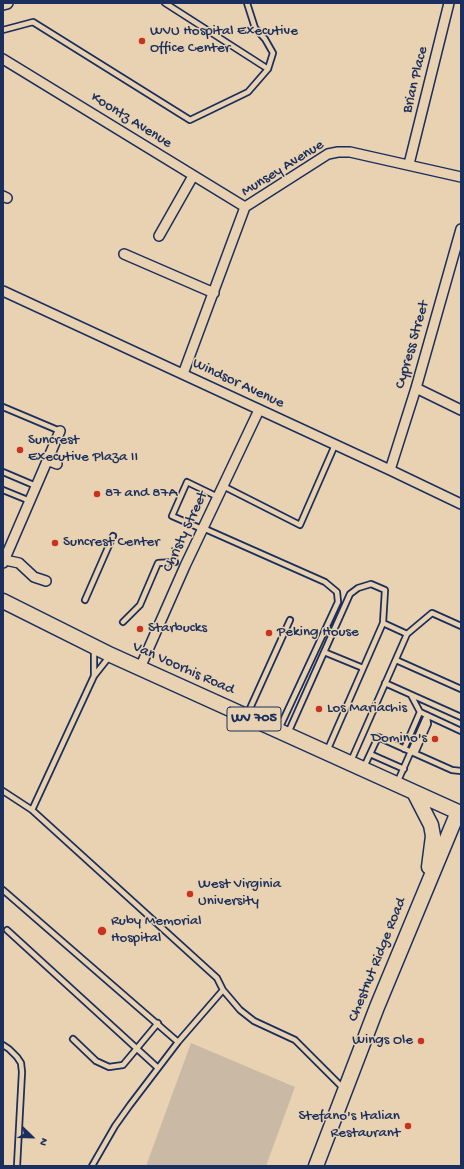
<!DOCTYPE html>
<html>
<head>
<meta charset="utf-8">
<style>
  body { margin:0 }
  #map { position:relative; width:464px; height:1169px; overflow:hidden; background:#e8d2b1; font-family:"Gochi Hand",sans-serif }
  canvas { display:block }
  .frame { position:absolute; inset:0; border:4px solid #1b2f5e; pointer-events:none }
  .north { position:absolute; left:12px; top:1117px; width:40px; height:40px; -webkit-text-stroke:3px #e8d2b1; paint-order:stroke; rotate:113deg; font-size:11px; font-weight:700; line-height:16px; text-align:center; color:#1b2f5e }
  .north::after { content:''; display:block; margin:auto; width:14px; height:18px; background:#1b2f5e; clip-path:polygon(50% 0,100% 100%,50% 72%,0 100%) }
</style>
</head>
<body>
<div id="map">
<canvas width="464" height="1169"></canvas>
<div class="frame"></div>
<div class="north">N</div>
</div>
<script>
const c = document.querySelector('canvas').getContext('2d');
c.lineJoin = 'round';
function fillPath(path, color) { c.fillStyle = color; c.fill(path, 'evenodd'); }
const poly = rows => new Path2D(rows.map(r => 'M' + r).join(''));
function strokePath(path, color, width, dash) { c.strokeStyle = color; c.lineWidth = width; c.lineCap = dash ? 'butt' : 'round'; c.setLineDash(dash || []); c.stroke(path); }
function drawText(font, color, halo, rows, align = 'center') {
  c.font = font + ' "Gochi Hand",sans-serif'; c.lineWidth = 3; c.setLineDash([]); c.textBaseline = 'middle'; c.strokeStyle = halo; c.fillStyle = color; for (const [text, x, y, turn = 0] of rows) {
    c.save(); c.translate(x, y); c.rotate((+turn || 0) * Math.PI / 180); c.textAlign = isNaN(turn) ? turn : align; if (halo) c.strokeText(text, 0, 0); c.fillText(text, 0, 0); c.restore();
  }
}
const green = poly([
  [191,1043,295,1087,266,1166,146,1166]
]);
const service = poly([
  [165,3,268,69],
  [3,30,33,22,190,120,248,92,268,69,273,53,265,39,255,28,247,3],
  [3,407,60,431],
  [3,472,36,486],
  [223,486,300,525,335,445],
  [3,490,30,501],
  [203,528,325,582,337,592,338,602,279,729],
  [202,529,172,516,187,482,218,497],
  [85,600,113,536],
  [123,622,140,605,158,563,175,562],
  [407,634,432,613,461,626],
  [94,650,94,676],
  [324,652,363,668],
  [396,660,461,689],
  [385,683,461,717],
  [411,695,420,712,461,731],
  [247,715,290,620],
  [288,733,350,594,358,588,371,584,385,590,383,623],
  [404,749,420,712],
  [327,751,383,623,407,634,351,761],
  [411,752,416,751,428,724,427,717],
  [370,754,404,769],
  [364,767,378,737,452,770,461,771],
  [397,783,427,715],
  [3,791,32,810,217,978,223,990,178,1042,130,1105,115,1126,92,1166],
  [32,810,94,676,109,657],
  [3,890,178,1042],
  [7,930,158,1068],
  [223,990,240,1010,254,1021,295,1040,343,1088],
  [73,1039,96,1061,109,1067,123,1065,158,1023],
  [3,1045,9,1049,17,1057,21,1063,22,1072,17,1166]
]);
const minor = poly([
  [3,59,245,207],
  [409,164,449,3],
  [3,196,7,198],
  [159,236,193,176],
  [124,254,214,293],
  [3,291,390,470,461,504],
  [183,374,245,207,328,154,338,152,350,152,461,177],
  [416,388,461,410],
  [47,460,57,464],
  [390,470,416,388,461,229],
  [5,560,19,563,34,577,46,581],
  [3,563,60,431],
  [140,668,185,566,259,410]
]);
const tertiary = poly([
  [3,4,7,3]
]);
const primary = poly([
  [3,601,111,655,458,812,377,1007,316,1166],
  [414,792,431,825,433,836,429,867]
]);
const markers = [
  [142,41,4,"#c8321e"],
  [20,450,4,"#c8321e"],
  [97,494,4,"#c8321e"],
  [55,543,4,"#c8321e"],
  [140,629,4,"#c8321e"],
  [269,633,4,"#c8321e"],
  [319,709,4,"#c8321e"],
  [435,739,4,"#c8321e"],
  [190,894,4,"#c8321e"],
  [102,931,5,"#c8321e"],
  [421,1041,4,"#c8321e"],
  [408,1126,4,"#c8321e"]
];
const shields = [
  [254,719,54]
];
const shieldNames = [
  ["WV 705",254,719]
];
const poiNames = [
  ["WVU Hospital Executive",150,32],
  ["Office Center",150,49],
  ["Suncrest",28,441],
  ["Executive Plaza II",28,458],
  ["87 and 87A",105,494],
  ["Suncrest Center",63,543],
  ["Starbucks",148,629],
  ["Peking House",277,633],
  ["Los Mariachis",327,709],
  ["Domino's",427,739,"right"],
  ["West Virginia",198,885],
  ["University",198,902],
  ["Ruby Memorial",111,922],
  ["Hospital",111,939],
  ["Wings Ole",413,1041,"right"],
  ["Stefano's Italian",400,1117,"right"],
  ["Restaurant",400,1134,"right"]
];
const streetNames = [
  ["Brian Place",416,80,-76],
  ["Koontz Avenue",131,121,32],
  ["Munsey Avenue",283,169,-32],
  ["Cypress Street",413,345,-74],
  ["Windsor Avenue",238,384,25],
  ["Christy Street",186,532,-65],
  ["Van Voorhis Road",183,669,24],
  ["Chestnut Ridge Road",378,960,-68]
];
fillPath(green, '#cabaa5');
strokePath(service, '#1b2f5e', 8);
strokePath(minor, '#1b2f5e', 12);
strokePath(tertiary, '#1b2f5e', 14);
strokePath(primary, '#1b2f5e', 17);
strokePath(service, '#e8d2b1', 4.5);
strokePath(minor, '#e8d2b1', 9);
strokePath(tertiary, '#e8d2b1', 11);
strokePath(primary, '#e8d2b1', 14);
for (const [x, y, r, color] of markers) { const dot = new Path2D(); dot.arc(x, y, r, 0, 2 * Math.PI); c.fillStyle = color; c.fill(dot); strokePath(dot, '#e8d2b1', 1.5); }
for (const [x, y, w] of shields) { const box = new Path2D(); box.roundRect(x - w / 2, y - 12, w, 24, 3); c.fillStyle = '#e8d2b1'; c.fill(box); strokePath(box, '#1b2f5e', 1); }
drawText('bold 14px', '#1b2f5e', null, shieldNames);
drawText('15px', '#1b2f5e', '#e8d2b1', poiNames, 'left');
drawText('15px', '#1b2f5e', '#e8d2b1', streetNames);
</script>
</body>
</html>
